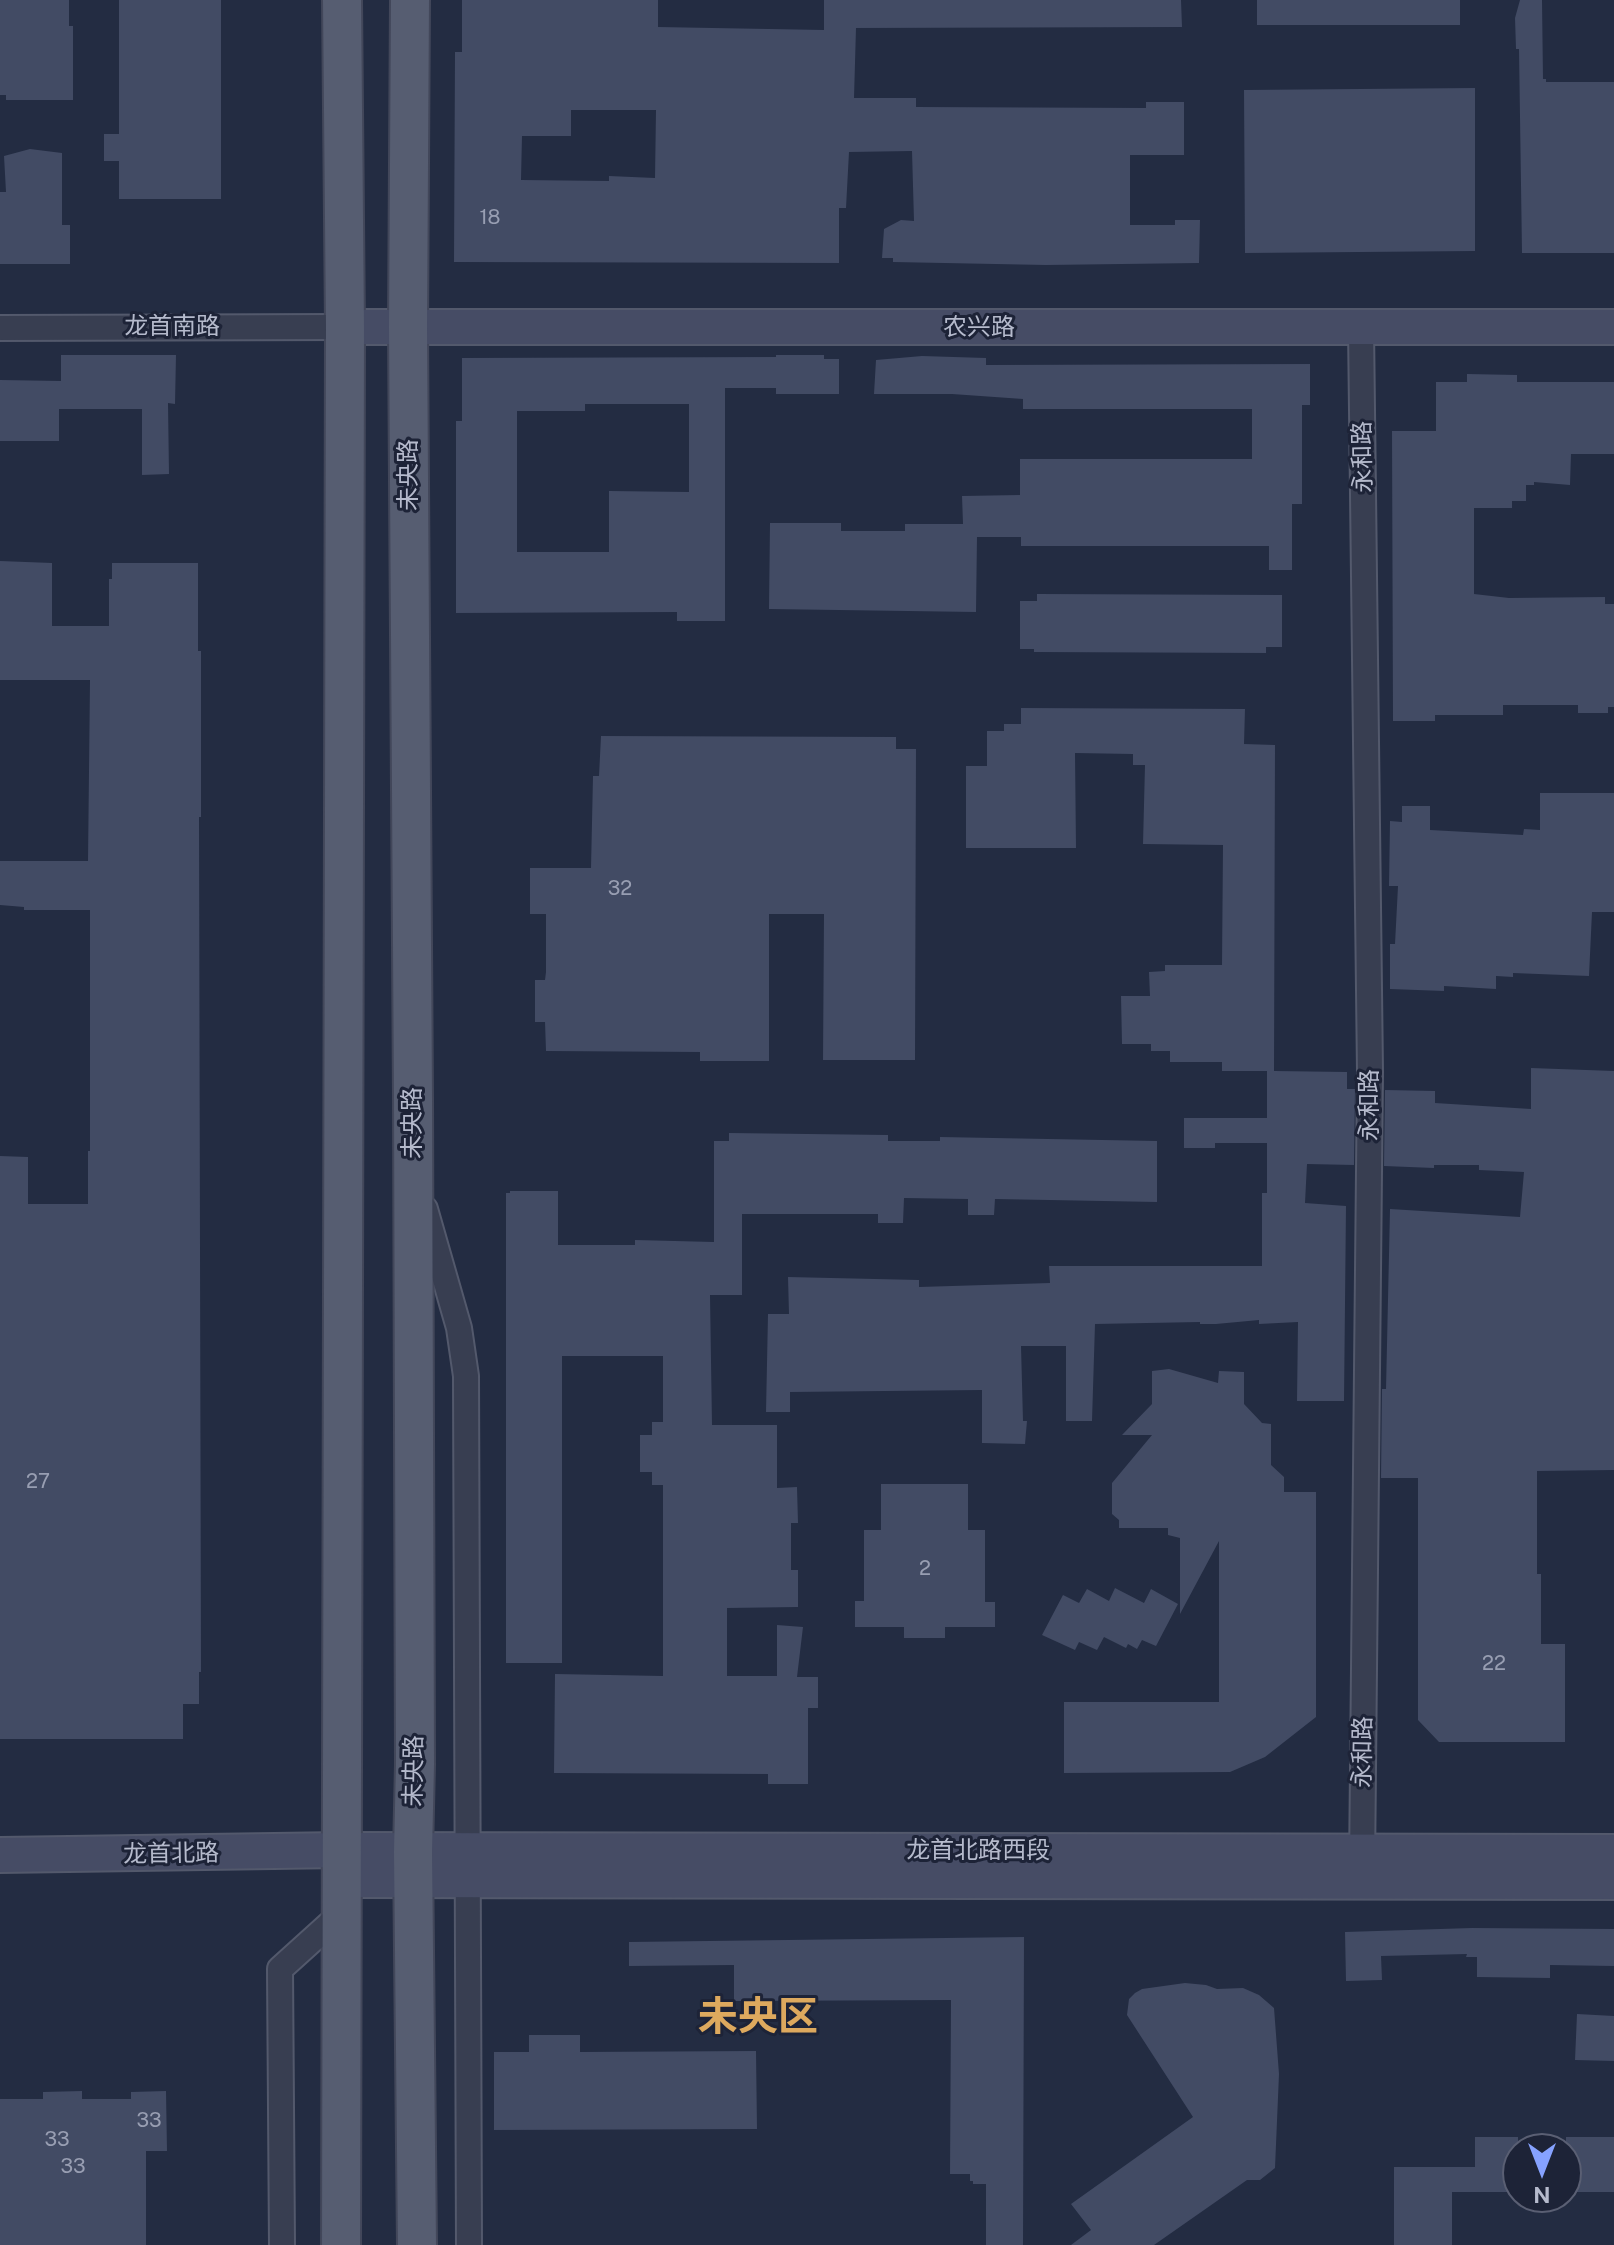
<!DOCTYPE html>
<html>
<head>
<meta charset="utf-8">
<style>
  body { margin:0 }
  #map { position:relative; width:1614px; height:2245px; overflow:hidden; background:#232c42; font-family:"Public Sans",sans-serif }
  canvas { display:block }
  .north { position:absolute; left:1502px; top:2133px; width:80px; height:80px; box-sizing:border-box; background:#1d2337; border:2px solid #5a5f73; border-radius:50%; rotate:180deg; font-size:22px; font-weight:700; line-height:32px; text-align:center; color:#b5bacc }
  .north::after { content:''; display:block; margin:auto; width:28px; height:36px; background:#86a2ff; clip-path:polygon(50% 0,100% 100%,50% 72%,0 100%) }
</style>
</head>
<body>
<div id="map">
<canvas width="1614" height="2245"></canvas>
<div class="north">N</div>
</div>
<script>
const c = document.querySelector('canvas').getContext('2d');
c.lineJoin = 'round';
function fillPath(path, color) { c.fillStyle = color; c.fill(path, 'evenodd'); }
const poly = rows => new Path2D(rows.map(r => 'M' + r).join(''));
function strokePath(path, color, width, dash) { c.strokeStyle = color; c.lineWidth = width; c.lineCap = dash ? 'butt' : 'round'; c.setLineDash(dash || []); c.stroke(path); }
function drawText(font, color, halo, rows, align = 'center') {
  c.font = font + ' "Public Sans","Noto Sans SC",sans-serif'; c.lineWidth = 6; c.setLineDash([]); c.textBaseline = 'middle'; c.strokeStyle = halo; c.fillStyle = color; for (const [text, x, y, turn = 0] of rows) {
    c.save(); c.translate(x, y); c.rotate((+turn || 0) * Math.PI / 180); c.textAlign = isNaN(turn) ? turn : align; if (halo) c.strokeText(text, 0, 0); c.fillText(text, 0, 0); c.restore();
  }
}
const building = poly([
  [0,0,69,0,69,26,73,26,73,100,6,100,6,95,0,95],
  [119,0,221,0,221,199,119,199,119,161,104,161,104,134,119,134],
  [462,0,658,0,658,27,824,30,824,0,1181,0,1182,27,856,28,854,98,916,98,916,107,1146,108,1146,102,1184,102,1184,155,1130,155,1130,225,1175,225,1175,220,1200,220,1199,263,1046,265,893,262,893,258,882,258,884,229,901,220,914,221,912,151,849,152,846,208,839,208,839,263,454,262,455,52,462,52],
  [571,110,656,110,655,178,609,176,609,181,521,180,522,136,571,136],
  [1257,0,1460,0,1460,25,1257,25],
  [1520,0,1542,0,1543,79,1546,79,1546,82,1614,82,1614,253,1522,253,1519,49,1516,49,1515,18],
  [1475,88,1475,251,1245,253,1244,90],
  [30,149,62,153,62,225,70,225,70,264,0,264,0,192,6,192,4,156],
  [61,355,176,355,175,404,168,403,169,474,142,475,142,409,59,409,59,441,0,441,0,380,61,381],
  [776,355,824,355,824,359,839,359,839,394,776,394,776,388,725,388,725,621,677,621,677,612,456,613,456,421,462,421,462,358,776,357],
  [585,404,689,404,689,492,609,491,609,552,517,552,517,411,585,411],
  [922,356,986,358,986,365,1310,364,1310,405,1302,405,1302,504,1292,504,1292,570,1269,570,1269,546,1021,546,1021,537,977,537,976,612,769,609,770,523,841,523,841,531,905,531,905,524,963,524,962,496,1020,495,1020,459,1252,459,1252,409,1023,409,1023,399,952,394,874,394,876,360],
  [1467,374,1517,375,1517,382,1614,382,1614,454,1571,454,1570,485,1534,482,1534,485,1526,485,1526,501,1512,501,1512,508,1474,508,1474,594,1509,598,1605,597,1605,604,1614,604,1614,707,1608,707,1608,713,1578,713,1578,705,1503,705,1503,715,1435,715,1435,721,1393,721,1392,431,1436,431,1436,382,1467,382],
  [0,561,52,563,52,626,109,626,109,579,112,579,112,563,198,563,198,651,201,651,201,817,199,817,201,1672,199,1672,199,1704,183,1704,183,1739,0,1739,0,1156,28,1157,28,1204,88,1204,88,1151,90,1151,90,910,24,910,24,907,0,905,0,861,88,861,90,680,0,680],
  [1037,594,1282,595,1282,647,1266,647,1266,653,1034,652,1034,649,1020,649,1020,601,1037,601],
  [1021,708,1245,709,1244,744,1275,745,1274,1071,1347,1072,1347,1089,1355,1089,1354,1165,1307,1164,1305,1203,1346,1206,1344,1401,1297,1401,1298,1322,1259,1324,1259,1320,1216,1324,1200,1324,1200,1322,1095,1324,1092,1421,1066,1421,1066,1346,1021,1346,1023,1421,1027,1421,1025,1444,982,1443,982,1390,790,1392,790,1412,766,1412,768,1314,789,1314,788,1277,919,1280,919,1287,1050,1283,1049,1266,1262,1266,1262,1193,1267,1193,1267,1143,1215,1143,1215,1148,1184,1148,1184,1118,1267,1118,1267,1071,1222,1071,1222,1062,1170,1062,1170,1051,1151,1051,1151,1044,1122,1044,1121,996,1150,996,1149,972,1165,971,1165,965,1222,965,1223,845,1143,844,1145,765,1133,765,1133,754,1075,753,1076,848,966,848,966,766,987,766,987,731,1004,731,1004,724,1021,724],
  [601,736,896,737,896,749,916,749,915,1060,823,1060,824,914,769,914,769,1061,700,1061,700,1052,546,1051,545,1022,535,1022,535,980,545,980,546,972,546,914,530,914,530,868,591,868,593,776,599,776],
  [1540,793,1614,793,1614,912,1592,912,1589,976,1513,973,1513,977,1496,976,1496,989,1444,986,1444,991,1390,989,1390,944,1395,944,1398,886,1389,886,1390,821,1402,822,1402,806,1430,806,1430,830,1523,835,1524,829,1540,830],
  [1531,1068,1614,1071,1614,1470,1537,1471,1537,1574,1541,1574,1541,1644,1565,1644,1565,1742,1439,1742,1418,1720,1418,1478,1381,1478,1382,1389,1386,1389,1390,1209,1520,1217,1524,1172,1479,1170,1479,1165,1434,1165,1434,1168,1384,1166,1385,1090,1435,1091,1435,1103,1531,1109],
  [729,1133,888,1135,888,1141,940,1141,940,1137,1157,1141,1157,1202,995,1199,994,1215,968,1215,968,1199,904,1198,903,1223,878,1223,878,1214,742,1214,742,1295,710,1295,712,1425,777,1425,777,1488,797,1487,798,1523,791,1523,791,1570,798,1570,798,1607,727,1608,727,1676,777,1676,777,1625,803,1627,797,1677,818,1677,818,1708,808,1708,808,1784,768,1784,768,1774,554,1773,555,1674,663,1676,663,1485,652,1485,652,1472,640,1472,640,1435,652,1435,652,1422,663,1422,663,1356,562,1356,562,1663,506,1663,506,1193,510,1193,510,1191,558,1191,558,1245,635,1245,635,1240,714,1242,714,1141,729,1141],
  [1169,1369,1218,1383,1219,1371,1244,1372,1244,1404,1262,1423,1271,1424,1271,1465,1284,1477,1284,1492,1316,1492,1316,1717,1265,1757,1230,1772,1064,1773,1064,1702,1219,1702,1219,1541,1180,1614,1180,1538,1168,1535,1168,1528,1119,1528,1119,1520,1112,1514,1112,1483,1152,1435,1122,1435,1152,1404,1152,1371],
  [881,1484,968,1484,968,1530,985,1530,985,1602,995,1602,995,1627,945,1627,945,1638,904,1638,904,1627,855,1627,855,1601,864,1601,864,1530,881,1530],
  [1115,1588,1144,1603,1151,1589,1178,1604,1156,1646,1142,1640,1137,1649,1128,1644,1126,1648,1104,1637,1097,1650,1079,1642,1075,1650,1042,1635,1063,1595,1079,1603,1087,1589,1109,1601],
  [1472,1928,1614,1929,1614,1966,1550,1965,1550,1978,1477,1977,1477,1957,1466,1957,1467,1954,1381,1956,1382,1980,1346,1981,1345,1932],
  [1024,1937,1023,2245,986,2245,986,2184,973,2184,973,2181,970,2181,970,2174,950,2174,951,2000,734,2001,734,1965,629,1966,629,1942],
  [1185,1983,1206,1985,1217,1989,1243,1988,1259,1995,1274,2008,1279,2074,1275,2168,1260,2180,1247,2180,1154,2245,1071,2245,1091,2230,1071,2204,1193,2117,1127,2015,1129,1999,1135,1993,1142,1989],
  [1577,2014,1614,2016,1614,2061,1575,2060],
  [529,2035,580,2035,580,2052,756,2051,757,2129,494,2130,494,2052,529,2052],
  [82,2091,82,2099,131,2099,131,2092,166,2091,167,2151,146,2151,146,2245,0,2245,0,2099,43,2099,43,2092],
  [1475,2137,1518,2137,1518,2192,1452,2192,1452,2245,1394,2245,1394,2167,1475,2167],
  [1566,2137,1614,2137,1614,2192,1566,2192]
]);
const street = poly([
  [0,328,345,327],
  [1361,328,1370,1072,1362,1867],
  [425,1209,459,1328,466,1376,469,2245],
  [282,2245,280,1969,342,1913]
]);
const secondary = poly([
  [345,327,1614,327],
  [0,1855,342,1850,1614,1852],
  [342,1880,1614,1882]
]);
const primary = poly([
  [410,0,408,327,413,1098,415,1764,413,1852,417,2245],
  [341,2245,345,327,342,0]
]);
const numberNames = [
  ["18",490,218],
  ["32",620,889],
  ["27",38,1482],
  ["2",925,1569],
  ["22",1494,1664],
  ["33",149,2121],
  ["33",57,2140],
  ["33",73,2167]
];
const streetNames = [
  ["龙首南路",172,327],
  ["农兴路",979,328],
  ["永和路",1363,457,-91],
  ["未央路",409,475,-90],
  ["永和路",1370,1105,-90],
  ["未央路",413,1123,-90],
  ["永和路",1363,1752,-89],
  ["未央路",414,1771,-89],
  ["龙首北路西段",978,1851],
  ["龙首北路",171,1854,-1]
];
const townNames = [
  ["未央区",758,2018]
];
fillPath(building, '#424b64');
strokePath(street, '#53596c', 28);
strokePath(secondary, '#53596c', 38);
strokePath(primary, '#42475a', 42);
strokePath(street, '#383e51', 24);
strokePath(secondary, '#464c65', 34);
strokePath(primary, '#565d71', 38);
drawText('20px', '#989eb2', null, numberNames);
drawText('24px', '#b5bacc', '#1d2337', streetNames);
drawText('bold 40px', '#dda95e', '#1d2337', townNames);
</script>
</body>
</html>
